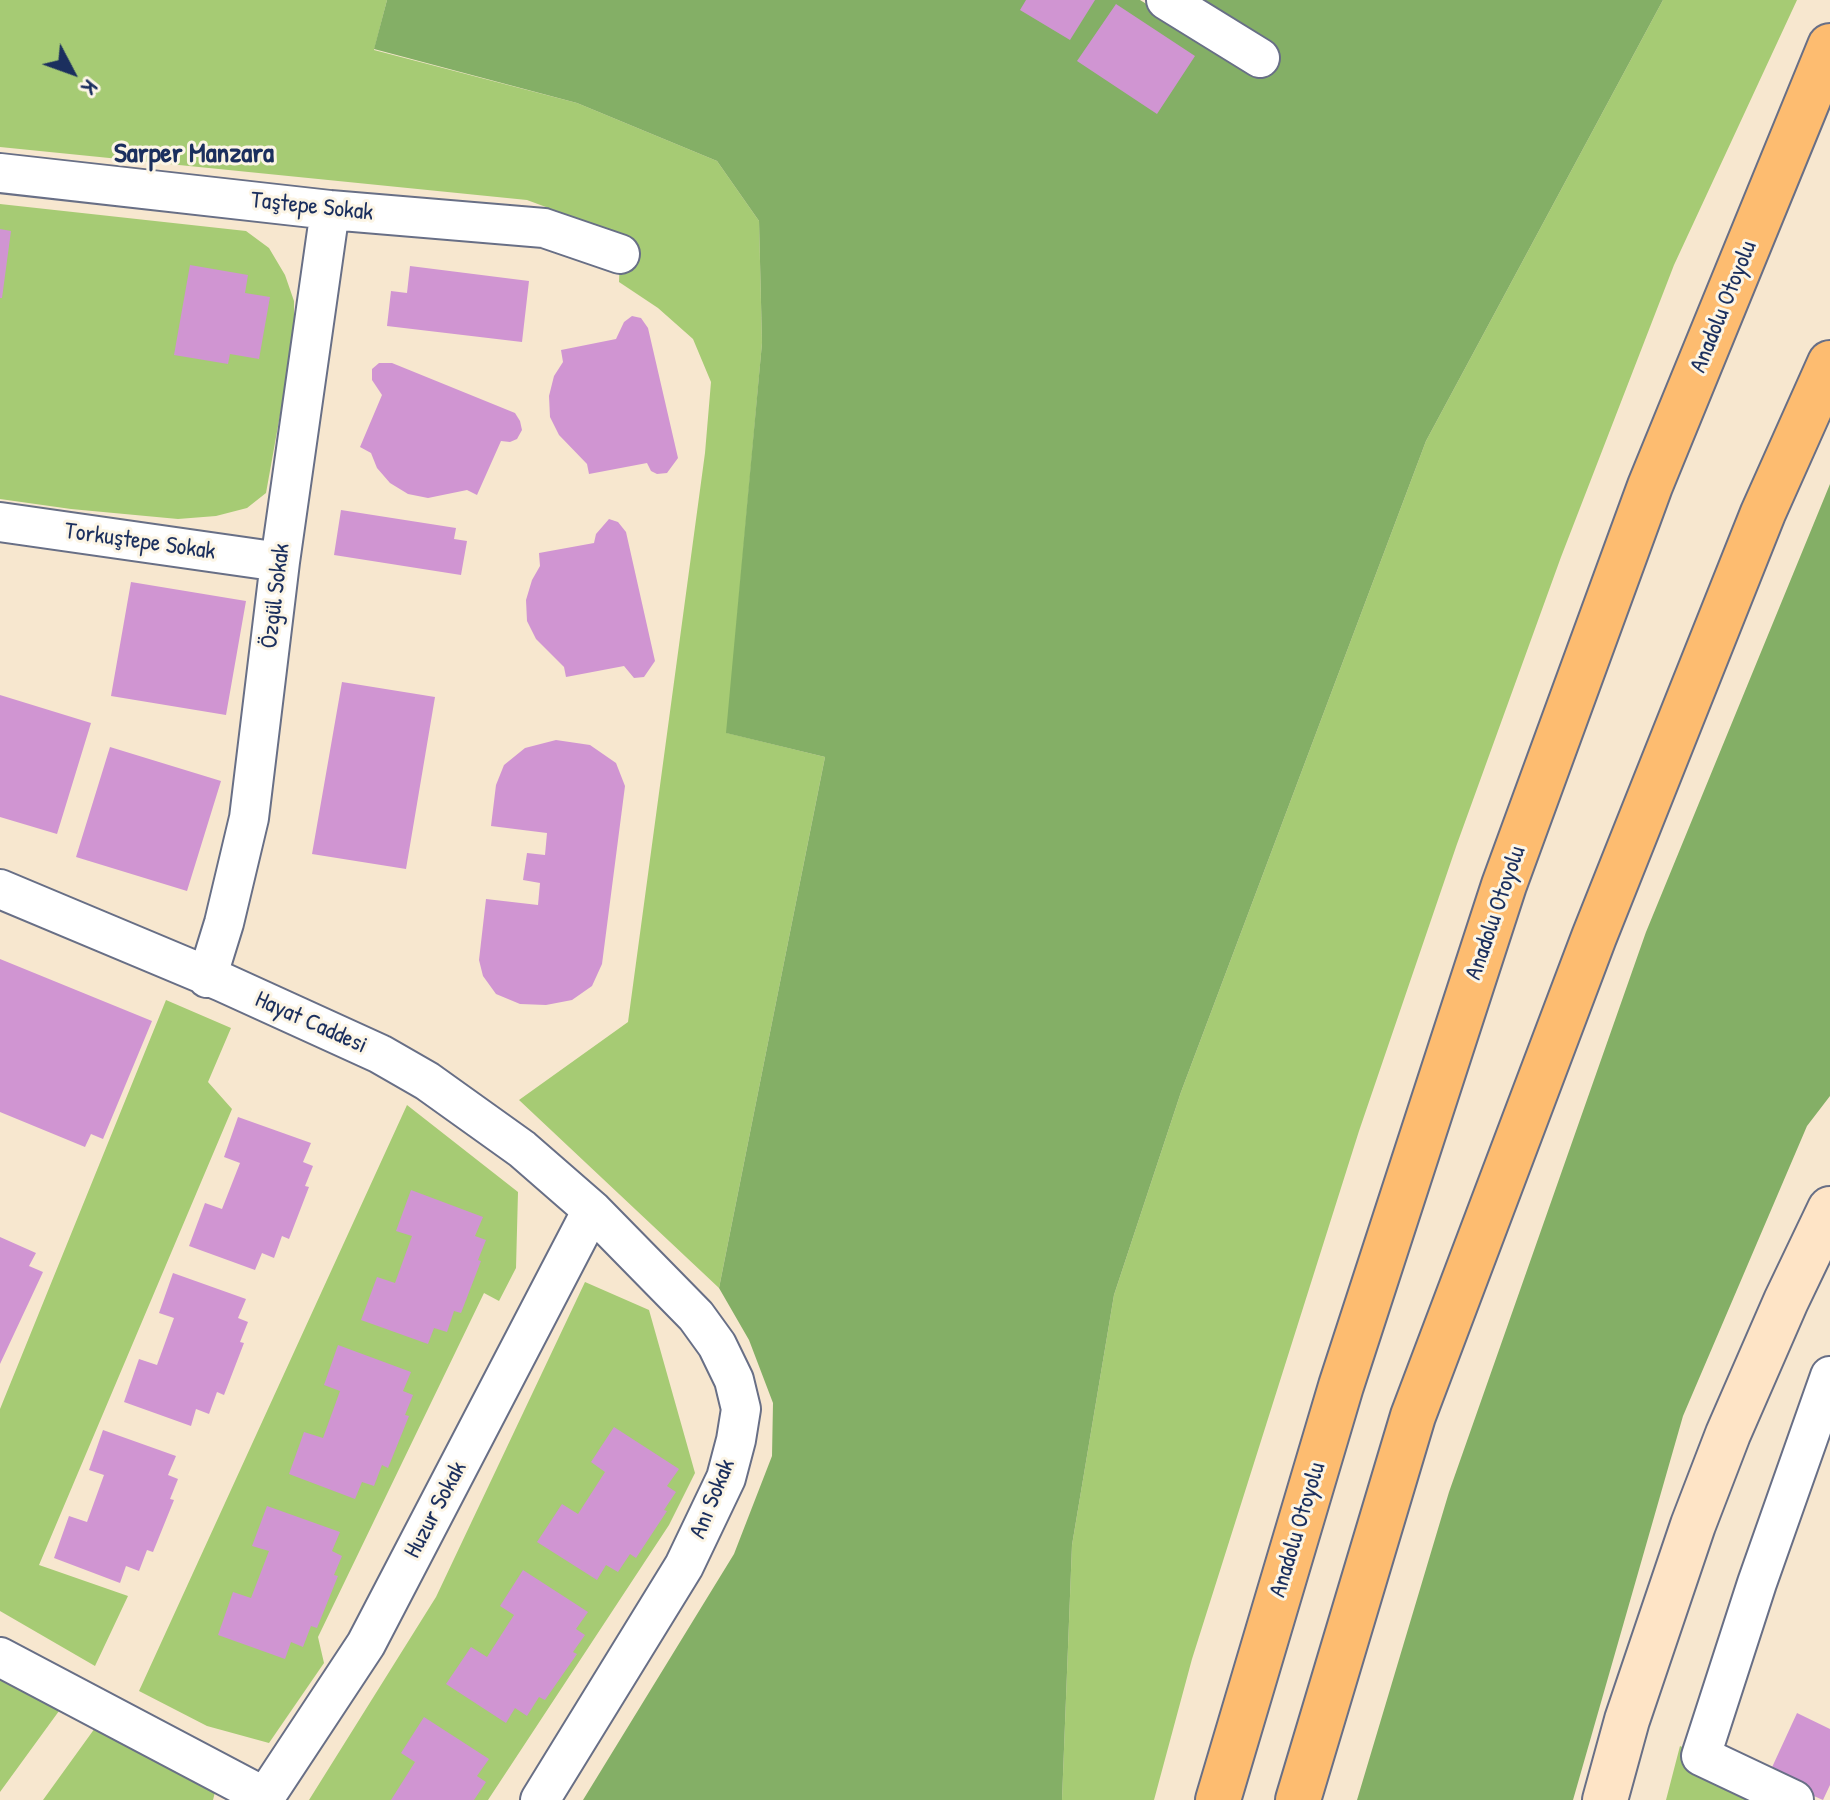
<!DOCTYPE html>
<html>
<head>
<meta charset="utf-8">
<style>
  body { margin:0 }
  #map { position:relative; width:1830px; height:1800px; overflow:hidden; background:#f7e7cf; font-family:"Patrick Hand",sans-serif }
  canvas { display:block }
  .north { position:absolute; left:32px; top:32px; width:80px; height:80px; -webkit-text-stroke:6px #fcf5e5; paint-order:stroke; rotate:131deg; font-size:22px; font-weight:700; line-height:32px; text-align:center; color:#1b2f5e }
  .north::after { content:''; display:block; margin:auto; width:28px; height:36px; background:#1b2f5e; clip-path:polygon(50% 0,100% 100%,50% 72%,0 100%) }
</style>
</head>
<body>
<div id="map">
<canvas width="1830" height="1800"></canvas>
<div class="north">K</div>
</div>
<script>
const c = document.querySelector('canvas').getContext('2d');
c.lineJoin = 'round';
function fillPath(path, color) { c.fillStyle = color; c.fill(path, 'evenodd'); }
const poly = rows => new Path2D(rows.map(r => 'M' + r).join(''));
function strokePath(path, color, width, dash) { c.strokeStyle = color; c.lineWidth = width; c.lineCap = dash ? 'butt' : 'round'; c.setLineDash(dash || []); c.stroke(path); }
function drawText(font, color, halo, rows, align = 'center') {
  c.font = font + ' "Patrick Hand",sans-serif'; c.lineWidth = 6; c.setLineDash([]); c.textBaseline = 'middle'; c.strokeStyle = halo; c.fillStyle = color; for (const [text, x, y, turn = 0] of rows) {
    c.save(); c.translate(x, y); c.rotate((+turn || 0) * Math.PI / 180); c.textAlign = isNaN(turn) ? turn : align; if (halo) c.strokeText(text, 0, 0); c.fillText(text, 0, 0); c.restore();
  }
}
const green = poly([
  [0,0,387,0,374,50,577,103,717,161,759,221,762,343,727,733,825,757,719,1288,519,1100,628,1022,705,453,711,382,693,339,658,308,619,282,620,254,627,237,527,200,0,147],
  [1663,0,1797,0,1674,265,1561,557,1457,844,1359,1131,1192,1659,1154,1800,1062,1800,1072,1545,1114,1295,1181,1092,1426,441],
  [0,204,246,231,269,248,285,275,294,301,294,337,266,493,247,508,216,516,178,519,71,509,0,499],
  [166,1000,231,1028,208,1082,232,1109,39,1565,128,1596,95,1666,0,1611,0,1409],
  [407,1105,518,1192,516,1268,499,1301,484,1293,318,1637,324,1663,269,1743,207,1726,139,1691],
  [585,1282,649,1310,695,1473,669,1525,488,1800,309,1800,436,1597],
  [0,1674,59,1711,0,1792],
  [95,1728,216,1788,213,1800,43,1800],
  [1680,1746,1794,1800,1666,1800]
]);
const forest = poly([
  [387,0,1140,0,1248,67,1260,58,1265,38,1195,0,1663,0,1426,441,1181,1092,1114,1295,1072,1545,1062,1800,583,1800,734,1554,772,1456,773,1403,749,1340,719,1288,825,757,726,733,762,343,759,221,717,161,577,103,374,49],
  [1830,484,1830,1096,1807,1126,1683,1416,1573,1800,1357,1800,1449,1492,1646,932]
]);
const building = poly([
  [1026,0,1095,0,1070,40,1020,10],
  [1116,4,1195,56,1157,114,1077,61],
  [0,229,11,231,2,298,0,298],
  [190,265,248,275,245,293,270,297,259,359,230,354,228,364,174,355],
  [410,266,529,281,522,342,387,326,391,291,407,293],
  [632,316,641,318,648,328,678,458,667,473,657,474,651,471,647,463,589,474,587,464,559,435,550,417,549,396,554,376,563,362,561,350,616,339,624,322],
  [379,363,392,363,515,413,520,421,522,430,517,439,510,442,501,441,477,495,467,490,428,498,408,494,390,483,377,468,371,453,360,447,382,395,372,380,372,369],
  [341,510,456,528,454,539,467,541,461,575,334,555],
  [609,519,618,522,626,532,655,661,644,677,634,678,624,666,566,677,564,667,536,639,527,621,526,600,532,580,540,566,539,553,594,543,596,534],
  [131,582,246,601,226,715,111,696],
  [342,682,435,697,406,869,312,854],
  [0,695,91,723,57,834,0,817],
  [556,740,590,745,616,763,625,786,602,964,592,986,572,1000,546,1005,520,1004,496,994,483,976,479,960,486,899,538,905,540,883,523,880,527,853,545,855,547,833,491,826,496,785,504,765,525,748],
  [110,747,221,781,187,891,76,857],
  [0,959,152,1021,103,1139,91,1134,85,1147,0,1112],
  [238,1117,311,1143,303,1162,313,1166,305,1186,309,1187,289,1239,282,1236,274,1258,262,1253,255,1270,189,1246,205,1203,222,1209,240,1163,224,1157],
  [411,1190,483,1217,475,1236,486,1240,478,1260,481,1261,461,1313,454,1311,447,1332,434,1328,428,1344,361,1320,377,1277,395,1283,412,1236,396,1231],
  [0,1237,36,1253,29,1266,43,1272,0,1364],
  [173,1273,246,1299,238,1318,248,1322,240,1342,244,1343,224,1395,217,1392,209,1414,196,1409,191,1426,124,1402,139,1359,157,1365,174,1318,159,1313],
  [338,1345,411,1372,403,1391,413,1395,405,1415,409,1416,388,1468,382,1465,374,1486,362,1482,355,1499,289,1474,304,1432,323,1438,340,1391,324,1385],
  [614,1427,679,1469,667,1486,676,1492,664,1510,667,1511,636,1558,630,1554,618,1572,606,1565,597,1580,537,1542,562,1504,578,1514,605,1472,591,1462],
  [103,1430,176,1456,168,1475,178,1479,170,1499,174,1500,153,1552,147,1550,139,1571,126,1566,120,1583,54,1558,69,1516,87,1522,104,1475,89,1470],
  [267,1506,340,1532,332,1551,342,1556,334,1575,338,1576,317,1628,311,1626,303,1647,291,1642,285,1659,218,1635,233,1592,251,1598,269,1551,252,1546],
  [523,1570,588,1612,576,1629,585,1635,573,1652,577,1654,545,1700,539,1697,527,1716,515,1708,506,1723,446,1684,471,1647,487,1657,514,1615,500,1606],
  [1797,1713,1830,1729,1830,1785,1823,1800,1768,1776],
  [424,1717,489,1759,477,1776,486,1782,474,1800,391,1800,415,1762,401,1753]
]);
const street = poly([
  [1166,0,1260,58],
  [0,173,330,210,544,228,620,254],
  [0,522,280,562],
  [0,889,222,982,380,1054,427,1081,522,1149,592,1210,696,1316,717,1345,734,1380,741,1409,736,1440,726,1478,684,1566,540,1800],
  [207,978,224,923,249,818,280,562,330,210],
  [0,1657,265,1797],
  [263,1800,366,1644,592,1210],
  [1794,1800,1701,1756,1757,1583,1830,1376]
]);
const secondary = poly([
  [1605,1800,1627,1720,1693,1525,1728,1434,1786,1301,1830,1209]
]);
const highway = poly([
  [1218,1800,1341,1386,1504,885,1650,486,1830,46],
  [1298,1800,1413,1416,1594,937,1763,513,1830,363]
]);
const streetNames = [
  ["Taştepe Sokak",312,207,6],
  ["Anadolu Otoyolu",1724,307,-68],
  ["Torkuştepe Sokak",140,542,8],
  ["Özgül Sokak",276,596,-83],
  ["Anadolu Otoyolu",1496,913,-71],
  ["Hayat Caddesi",311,1023,24],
  ["Anı Sokak",713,1499,-68],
  ["Huzur Sokak",436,1510,-62],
  ["Anadolu Otoyolu",1298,1530,-73]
];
const quarterNames = [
  ["Sarper Manzara",194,155]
];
fillPath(green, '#a6cb74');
fillPath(forest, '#84af66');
fillPath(building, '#d095d2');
strokePath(street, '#686f86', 42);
strokePath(secondary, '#686f86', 48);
strokePath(highway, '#686f86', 48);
strokePath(street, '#fff', 38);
strokePath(secondary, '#fee4c6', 44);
strokePath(highway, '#fdbc70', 44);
drawText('24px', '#1b2f5e', '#fcf5e5', streetNames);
drawText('bold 28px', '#1b2f5e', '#fcf5e5', quarterNames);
</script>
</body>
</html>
